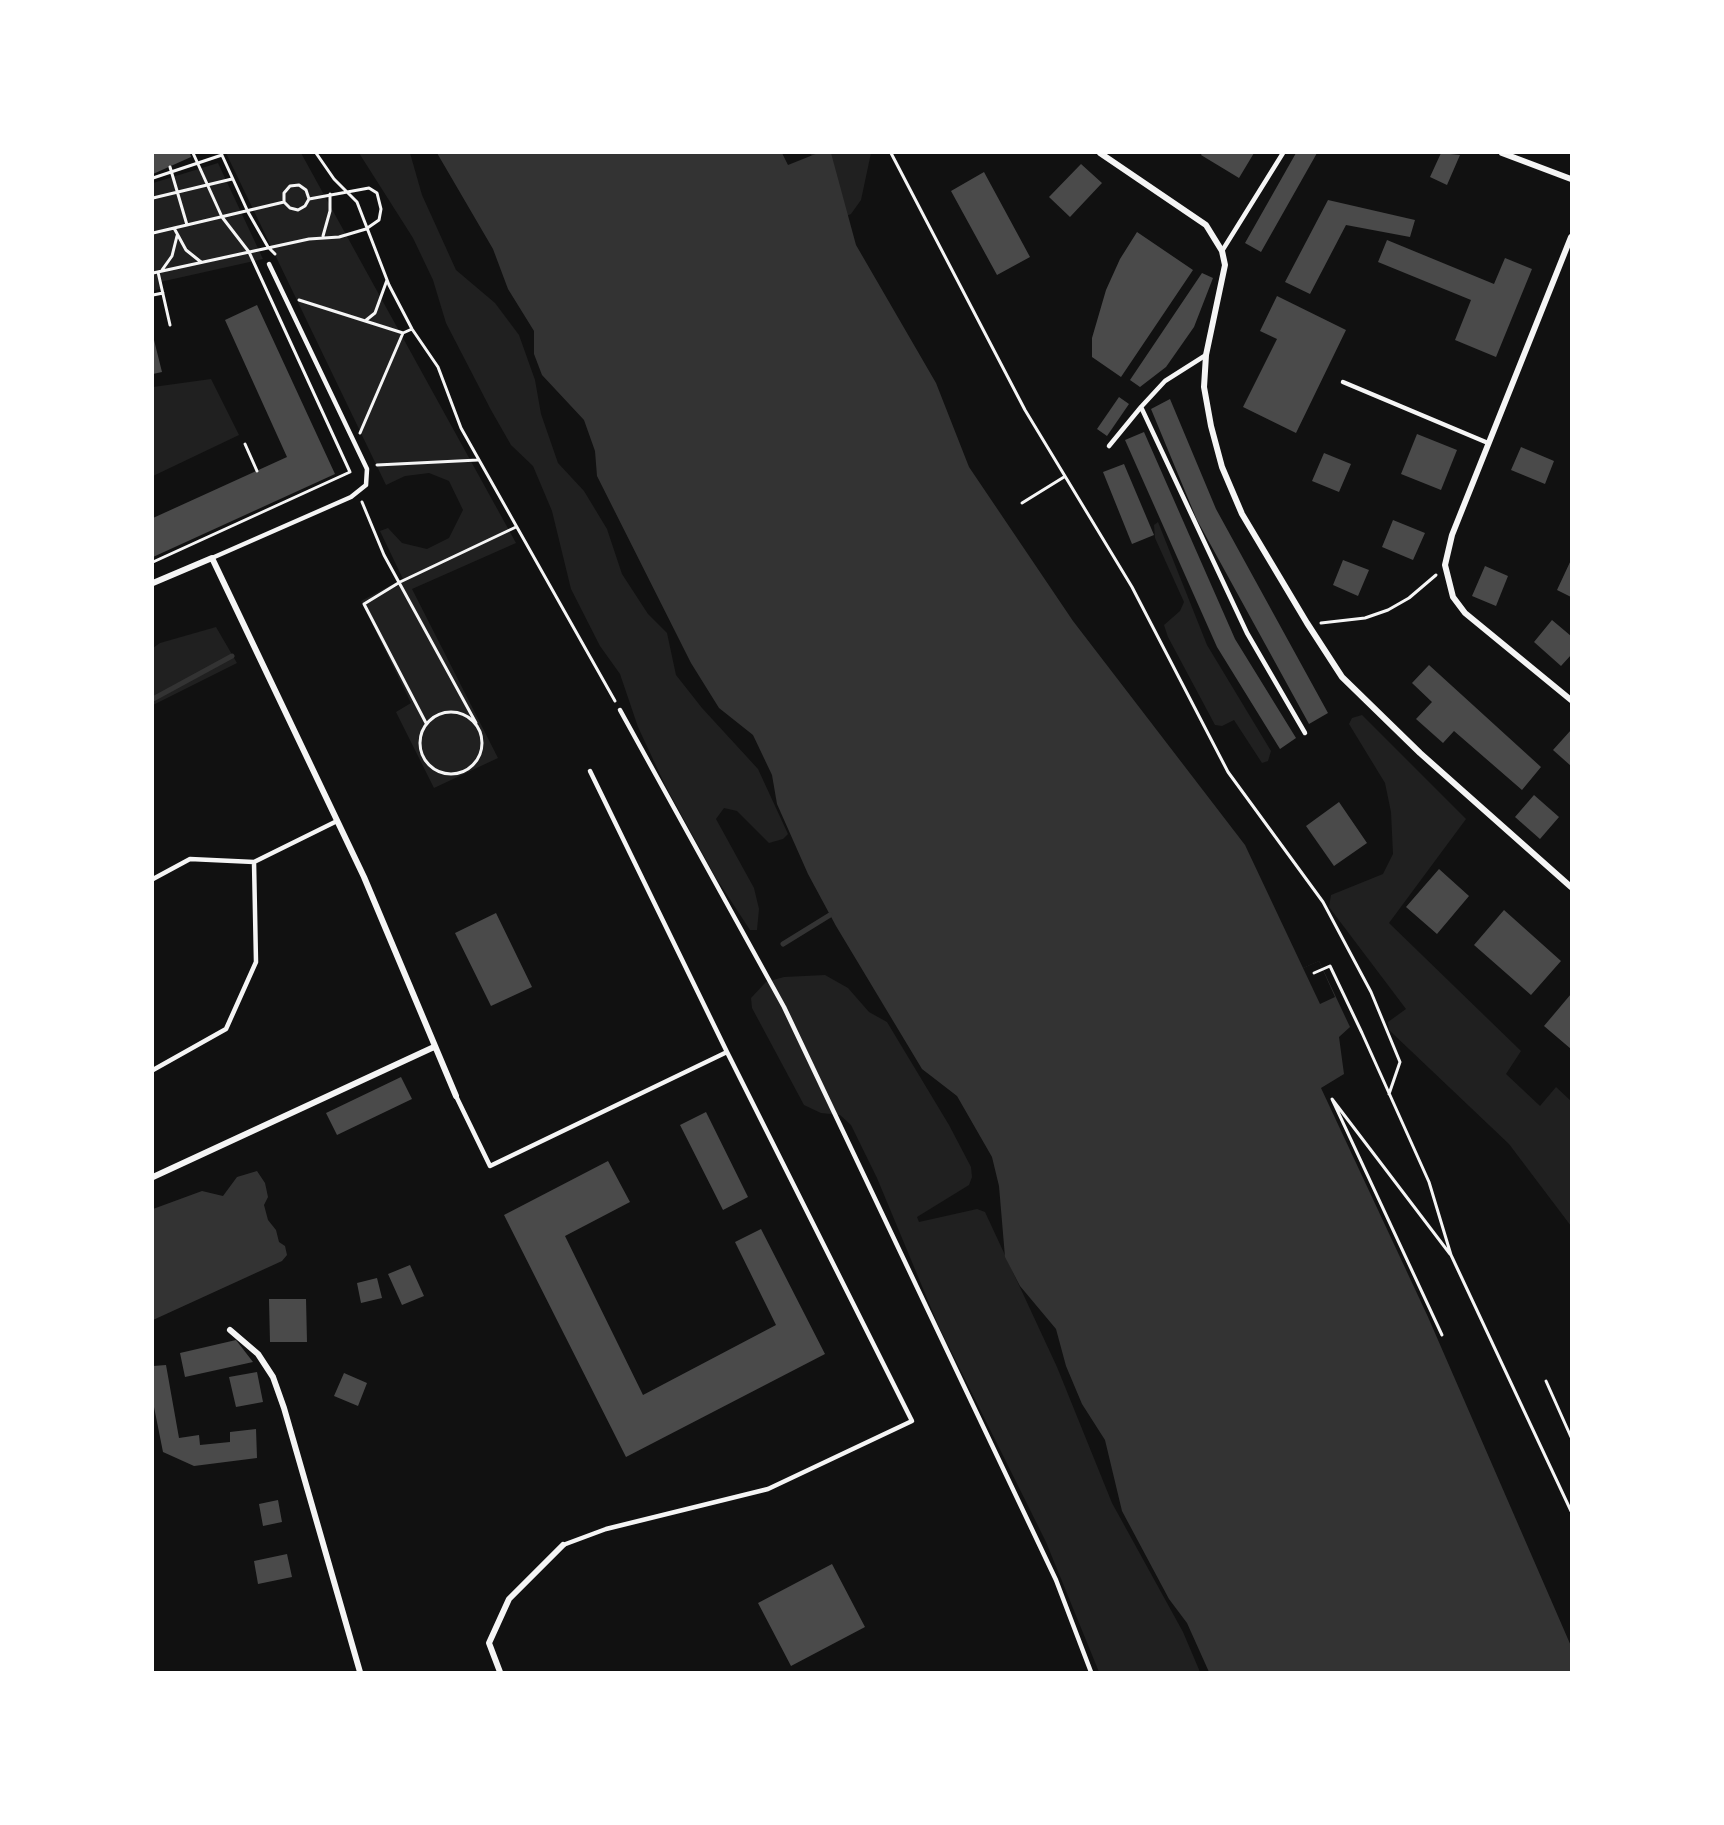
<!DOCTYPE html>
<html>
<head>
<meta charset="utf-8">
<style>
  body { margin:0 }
  #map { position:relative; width:1724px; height:1825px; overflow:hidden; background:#111; font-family:"Source Serif 4",serif }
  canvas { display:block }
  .frame { position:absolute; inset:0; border:154px solid #fff; pointer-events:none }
</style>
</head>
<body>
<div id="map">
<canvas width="1724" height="1825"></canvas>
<div class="frame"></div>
</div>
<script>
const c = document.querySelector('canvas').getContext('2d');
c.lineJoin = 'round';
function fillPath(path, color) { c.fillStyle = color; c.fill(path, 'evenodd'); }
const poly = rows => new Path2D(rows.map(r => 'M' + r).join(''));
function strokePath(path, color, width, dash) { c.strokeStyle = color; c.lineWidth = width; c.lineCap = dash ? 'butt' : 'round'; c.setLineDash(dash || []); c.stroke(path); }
const green = poly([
  [226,153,301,153,516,543,412,589,498,758,434,788,396,712,411,703,361,601,403,579,380,531,388,528,402,543,427,549,449,538,463,510,449,481,429,473,405,476,386,485],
  [359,153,410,153,422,195,456,270,495,303,519,335,535,380,541,414,558,463,584,491,607,529,622,574,648,614,667,633,676,675,702,708,758,769,788,834,783,839,769,843,737,811,724,808,716,819,754,888,759,909,757,930,750,930,716,878,665,785,638,727,620,674,600,646,571,589,552,511,533,466,511,445,491,410,446,323,433,280,413,238],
  [871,153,861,200,851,214,842,218,832,216,811,154],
  [218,163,263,259,160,282,160,289,153,291,153,183],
  [211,379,239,435,153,476,153,387],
  [1158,522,1207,645,1271,751,1268,761,1262,763,1234,720,1222,726,1215,725,1168,637,1164,625,1180,611,1184,602,1155,538,1154,525],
  [216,627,237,663,153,705,153,648,160,643],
  [1362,715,1466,819,1389,923,1521,1051,1506,1074,1540,1106,1556,1087,1571,1101,1571,1226,1509,1144,1389,1030,1388,1022,1406,1009,1329,907,1331,895,1383,874,1393,854,1391,812,1385,783,1349,724,1352,718],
  [825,975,848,988,869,1012,887,1022,949,1125,971,1167,972,1177,969,1185,917,1217,919,1222,977,1209,985,1212,1057,1367,1112,1503,1183,1632,1200,1672,1099,1672,1046,1542,939,1327,877,1178,851,1125,840,1115,821,1113,804,1105,752,1008,751,998,766,982,784,977]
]);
const water = poly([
  [437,153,782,153,788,165,818,153,831,153,856,245,936,383,969,467,1073,621,1245,845,1303,968,1319,961,1350,1027,1339,1037,1344,1074,1321,1088,1428,1317,1571,1646,1571,1672,1209,1672,1187,1623,1169,1599,1122,1511,1105,1440,1082,1404,1066,1366,1056,1329,1020,1286,1005,1257,999,1186,992,1157,957,1096,922,1069,836,926,808,874,777,804,772,775,753,735,719,708,691,663,597,476,595,451,584,420,542,375,534,354,534,331,508,289,493,249],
  [257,1171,265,1183,268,1197,264,1205,268,1220,276,1230,279,1242,285,1246,287,1255,282,1261,153,1320,153,1209,202,1191,223,1196,237,1177]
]);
const pier = poly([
  [1319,961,1335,997,1320,1004,1303,968]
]);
const stream = poly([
  [153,699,232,656],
  [783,944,830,915]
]);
const building = poly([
  [153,153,190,153,191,157,153,174],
  [1202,153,1254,153,1239,178,1201,155],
  [1296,153,1317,153,1261,252,1245,243],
  [1441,153,1460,155,1447,185,1430,177],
  [1081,164,1102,183,1070,217,1049,197],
  [984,172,1030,257,997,275,951,191],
  [1328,200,1415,220,1410,237,1346,225,1310,294,1285,282],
  [1137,232,1193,270,1121,377,1092,357,1092,338,1106,290,1120,259],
  [1387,240,1494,284,1505,258,1532,269,1496,357,1455,340,1471,300,1378,262],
  [1202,273,1213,278,1194,327,1166,367,1140,387,1130,380],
  [1277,296,1346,330,1296,433,1243,407,1277,339,1260,331],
  [257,305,335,474,153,557,153,518,287,457,225,320],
  [153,336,162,372,153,374],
  [1119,397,1129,404,1107,436,1097,429],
  [1170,399,1216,509,1328,713,1309,724,1197,520,1151,409],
  [1144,432,1235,639,1296,738,1280,749,1217,647,1125,440],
  [1417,434,1457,450,1441,490,1401,474],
  [1521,447,1554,461,1545,484,1511,470],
  [1324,453,1351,464,1339,492,1312,481],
  [1124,464,1154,535,1132,544,1103,472],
  [1393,520,1425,533,1413,560,1382,547],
  [1343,560,1369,570,1358,596,1333,585],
  [1571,560,1571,597,1557,590],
  [1485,566,1508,576,1496,606,1472,596],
  [1552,620,1571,636,1571,655,1561,666,1534,642],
  [1429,665,1541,767,1522,790,1454,731,1443,743,1416,719,1432,702,1412,683],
  [1571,730,1571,766,1553,750],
  [1534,795,1559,817,1540,839,1515,817],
  [1339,802,1367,843,1334,866,1306,826],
  [1439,869,1469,896,1437,934,1406,907],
  [1504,910,1561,961,1531,995,1474,945],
  [496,913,532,987,491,1006,455,933],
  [1571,994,1571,1049,1544,1026],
  [401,1077,412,1099,337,1135,326,1113],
  [706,1112,748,1197,723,1210,680,1125],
  [608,1161,630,1202,565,1236,643,1395,776,1325,735,1242,761,1229,825,1354,626,1457,504,1215],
  [410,1265,424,1296,402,1305,388,1274],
  [377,1278,382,1298,361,1303,357,1283],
  [269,1299,306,1299,307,1342,270,1342],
  [236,1340,253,1362,185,1377,180,1353],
  [166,1365,179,1438,199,1435,200,1445,230,1442,230,1432,256,1429,257,1458,194,1466,163,1452,153,1402,153,1366],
  [257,1372,263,1402,236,1407,229,1377],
  [344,1373,367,1383,358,1406,334,1396],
  [278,1500,282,1522,263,1526,259,1504],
  [287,1554,292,1577,258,1584,254,1561],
  [832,1564,865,1627,791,1666,758,1603]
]);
const path = poly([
  [221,153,248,212,268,247,275,254],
  [316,153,334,179,357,202,389,285,412,329,438,367,461,428,615,701],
  [891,153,1025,410,1132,587,1228,772,1323,902,1371,992,1400,1062,1389,1094],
  [170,167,187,225],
  [153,178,222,155],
  [153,198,232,179],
  [174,228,186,250,201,262],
  [153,233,284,202],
  [323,236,330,211,330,194],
  [162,270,172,256,177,236],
  [158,272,170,325],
  [153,273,309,239,339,237,366,229,379,220,381,209,377,193,369,188,309,199,305,206,298,210,290,208,284,202,284,193,290,186,299,185,306,190,309,199],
  [153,295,163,293],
  [299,300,403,333,412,329],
  [365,321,375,313,387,280],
  [360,433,403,333],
  [245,444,257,471],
  [377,465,478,460],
  [362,502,384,555,476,723],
  [1022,503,1064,477],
  [153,562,350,472,249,252,222,217,193,153],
  [1321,623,1365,618,1388,610,1409,598,1436,575],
  '420 743a31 31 0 1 1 62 0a31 31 0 1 1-62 0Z',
  [426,723,364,604,400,582,516,527],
  [1314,973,1330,966,1362,1033,1429,1182,1451,1255,1571,1511],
  [1442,1335,1332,1099,1450,1254],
  [1546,1381,1571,1437]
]);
const service = poly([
  [1222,251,1283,153],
  [1206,355,1165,381,1141,407,1247,633,1305,733],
  [1343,382,1488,443],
  [1109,446,1141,407],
  [212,558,351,497,366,485,367,469,269,264],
  [620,710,784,1007,1056,1580,1091,1672],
  [590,771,727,1052],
  [153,879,190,859,254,862,337,821],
  [153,1070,226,1029,256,962,254,862],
  [456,1096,490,1166,727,1052,912,1421,768,1489,606,1529,563,1545]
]);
const minor = poly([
  [1100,153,1206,225,1222,251,1225,265,1206,355,1204,387,1211,426,1222,467,1242,514,1307,623,1342,677,1420,753,1571,887],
  [1502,153,1571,179],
  [1571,237,1452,535,1445,565,1453,597,1465,613,1571,700],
  [153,583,212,558,364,877,456,1096],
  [153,1177,434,1047],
  [230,1330,258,1354,273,1377,284,1408,360,1672],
  [500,1672,489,1643,509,1599,563,1545]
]);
fillPath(green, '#202020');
fillPath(water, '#333');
fillPath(pier, '#111');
strokePath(stream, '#333', 5);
fillPath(building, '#4a4a4a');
strokePath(path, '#f5f5f5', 3);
strokePath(service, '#f5f5f5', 4.5);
strokePath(minor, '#f5f5f5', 6);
</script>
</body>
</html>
